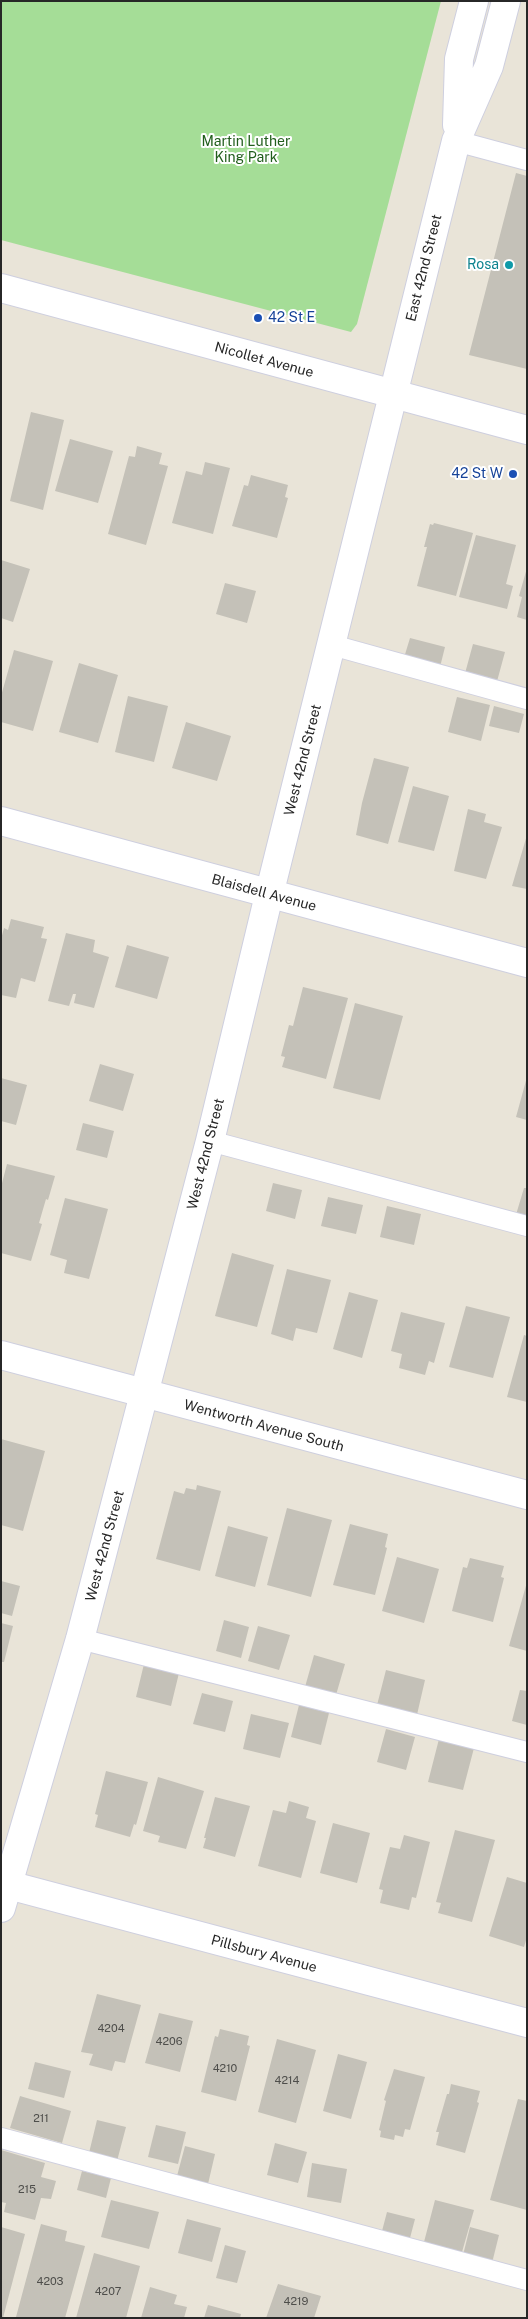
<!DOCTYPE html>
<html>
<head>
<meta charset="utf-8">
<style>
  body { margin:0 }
  #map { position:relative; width:528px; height:2319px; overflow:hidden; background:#e9e4d8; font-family:"Public Sans",sans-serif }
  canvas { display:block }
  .frame { position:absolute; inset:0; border:2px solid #272727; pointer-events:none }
</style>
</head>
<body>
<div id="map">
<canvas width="528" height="2319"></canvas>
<div class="frame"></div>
</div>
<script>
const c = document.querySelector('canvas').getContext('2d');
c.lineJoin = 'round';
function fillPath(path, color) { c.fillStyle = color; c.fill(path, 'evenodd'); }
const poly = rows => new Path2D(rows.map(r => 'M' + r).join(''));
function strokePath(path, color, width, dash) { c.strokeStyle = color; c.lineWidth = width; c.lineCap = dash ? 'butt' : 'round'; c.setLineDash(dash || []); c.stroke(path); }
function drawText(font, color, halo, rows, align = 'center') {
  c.font = font + ' "Public Sans",sans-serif'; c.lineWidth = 4; c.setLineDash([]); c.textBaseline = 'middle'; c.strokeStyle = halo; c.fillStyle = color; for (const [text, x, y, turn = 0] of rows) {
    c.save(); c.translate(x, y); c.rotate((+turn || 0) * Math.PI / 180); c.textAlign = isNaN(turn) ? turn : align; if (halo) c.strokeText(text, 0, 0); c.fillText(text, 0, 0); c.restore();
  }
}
const green = poly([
  [1,1,441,1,357,324,351,332,1,240]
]);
const building = poly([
  [516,173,527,176,527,369,469,355],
  [31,412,64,420,43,510,10,501],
  [70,439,113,451,98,503,55,491],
  [137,446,162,453,159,464,168,466,146,545,108,534,129,456,135,457],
  [205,462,230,468,213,534,172,523,186,471,202,475],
  [251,475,288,485,285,497,288,498,277,538,232,526,244,485,248,486],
  [434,523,473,533,456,596,417,586,427,547,424,547,430,524,433,525],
  [476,535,516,545,506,584,513,586,507,609,459,597],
  [1,560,30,569,13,622,1,618],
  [527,568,527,620,517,617,522,597,519,596],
  [225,583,256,591,247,623,216,614],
  [410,638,445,647,439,671,403,661],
  [473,644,505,652,496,685,464,677],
  [14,650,53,661,33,731,1,722,1,696],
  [79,663,118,675,98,743,59,732],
  [128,696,168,706,154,762,115,752],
  [457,697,490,705,481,741,448,732],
  [494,706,524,714,519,733,489,726],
  [186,722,231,736,217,781,172,768],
  [374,758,409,767,388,844,356,835,362,803],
  [413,786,449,796,434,851,398,842],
  [468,809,486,814,484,822,502,827,486,879,454,871],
  [527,835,527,889,512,886],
  [11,919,44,927,41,938,47,939,35,982,21,978,16,998,1,995,1,939,4,928,8,930],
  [66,933,95,940,93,952,109,957,94,1008,74,1003,76,994,73,994,69,1006,48,1001],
  [127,945,169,957,157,999,115,987],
  [303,987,348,998,326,1079,282,1067,285,1057,281,1056,289,1025,293,1026],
  [355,1003,403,1016,380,1100,333,1088],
  [100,1064,134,1074,123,1111,89,1101],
  [527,1077,527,1120,516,1117],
  [1,1078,27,1085,16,1125,1,1121],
  [83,1123,114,1131,107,1158,76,1150],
  [7,1164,55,1176,48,1200,46,1199,39,1223,42,1224,31,1261,1,1253,1,1187],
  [273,1183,302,1190,295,1219,266,1211],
  [524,1188,527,1188,527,1221,515,1218],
  [328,1197,363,1205,356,1234,321,1226],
  [65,1198,108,1209,89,1279,64,1273,67,1260,50,1255],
  [387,1206,421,1214,414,1245,380,1237],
  [232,1253,274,1265,257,1327,215,1316],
  [287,1269,331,1280,317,1333,296,1328,293,1341,271,1334],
  [349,1292,378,1300,362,1358,333,1349],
  [466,1306,510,1317,493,1378,449,1367],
  [401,1312,445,1323,434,1363,429,1361,425,1375,399,1368,402,1354,391,1351],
  [524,1335,527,1336,527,1402,507,1397],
  [1,1439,45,1451,23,1531,1,1525],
  [197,1485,221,1491,200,1571,156,1559,174,1491,184,1494,186,1488,196,1490],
  [287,1508,332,1520,311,1597,267,1585],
  [350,1524,388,1534,385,1547,387,1548,375,1595,333,1585],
  [228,1526,268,1537,255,1587,215,1576],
  [397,1557,439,1569,424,1623,382,1611],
  [470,1558,504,1566,501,1577,504,1578,493,1622,452,1611,463,1567,467,1568],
  [1,1581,20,1586,12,1616,1,1613],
  [527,1582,527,1651,509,1646],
  [224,1620,249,1627,241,1658,216,1651],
  [1,1623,13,1626,4,1662,1,1662],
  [258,1626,290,1635,279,1670,248,1661],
  [314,1655,345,1664,336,1695,305,1687],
  [144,1664,179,1673,171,1706,136,1697],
  [386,1670,425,1680,416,1719,376,1709],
  [520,1690,527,1691,527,1725,512,1721],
  [202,1693,233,1701,225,1732,193,1724],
  [299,1705,329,1713,321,1745,291,1737],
  [251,1714,289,1723,280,1758,243,1749],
  [386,1729,415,1737,406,1770,377,1762],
  [439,1739,474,1748,463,1790,428,1782],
  [106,1771,148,1782,136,1825,134,1824,130,1837,95,1827,98,1815,95,1814],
  [158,1777,204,1791,186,1849,158,1842,160,1836,143,1831],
  [215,1797,250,1806,235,1857,203,1848,206,1838,204,1838],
  [289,1801,309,1807,306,1818,316,1821,301,1878,258,1866,273,1810,286,1813],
  [333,1823,370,1833,357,1883,320,1873],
  [455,1830,495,1840,472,1922,438,1913,441,1903,436,1902],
  [404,1835,430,1842,416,1898,412,1897,409,1910,380,1903,383,1890,379,1889,390,1847,400,1849],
  [507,1877,527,1883,527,1937,524,1947,489,1936],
  [97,1994,141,2005,125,2063,115,2061,112,2071,89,2065,93,2054,81,2052],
  [159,2013,193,2021,180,2072,145,2063],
  [220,2029,249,2036,247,2045,250,2046,236,2101,201,2092,215,2036,218,2037],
  [277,2039,316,2050,296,2123,258,2112],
  [338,2054,367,2062,351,2119,323,2111],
  [35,2062,71,2071,64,2098,28,2089],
  [394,2069,425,2077,410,2130,405,2129,403,2137,395,2135,394,2140,380,2137,381,2131,379,2130,386,2101,384,2100],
  [451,2084,480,2091,477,2102,479,2103,465,2153,436,2145,439,2132,436,2132,447,2094,449,2094],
  [20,2096,71,2111,62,2143,10,2128],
  [518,2099,527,2101,527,2210,490,2200],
  [97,2120,126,2127,117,2161,89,2153],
  [156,2125,186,2132,178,2164,148,2157],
  [275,2143,307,2152,298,2183,267,2175],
  [185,2146,215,2154,208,2184,177,2176],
  [1,2150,45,2163,41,2177,56,2181,51,2199,41,2198,35,2220,4,2212,6,2203,1,2202],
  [312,2163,347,2169,341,2203,307,2197],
  [82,2171,111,2178,106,2198,77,2190],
  [111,2200,159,2212,149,2249,101,2237],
  [435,2200,474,2210,462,2252,424,2242],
  [387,2212,415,2219,410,2238,382,2231],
  [187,2219,221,2228,212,2262,178,2253],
  [41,2224,67,2231,65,2241,85,2246,65,2318,16,2317],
  [1,2227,25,2234,3,2318,1,2318],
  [470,2227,499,2235,492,2263,463,2255],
  [225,2245,246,2251,237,2283,216,2278],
  [94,2253,140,2266,126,2318,76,2318],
  [278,2284,321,2296,314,2318,266,2318],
  [150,2287,177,2295,174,2304,187,2307,184,2318,141,2318],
  [208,2305,241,2314,240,2318,204,2318]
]);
const service = poly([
  [456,141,527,160],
  [332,645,527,699],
  [210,1141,527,1226],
  [80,1639,527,1752],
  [1,2138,527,2280]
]);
const minor = poly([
  [1,821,527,963],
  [1,1355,527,1495],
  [1,1883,527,2023]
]);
const tertiary = poly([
  [457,125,459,59,474,1],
  [1,1908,80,1639,210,1141,269,895,456,141,489,66,506,1]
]);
const secondary = poly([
  [1,288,527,430]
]);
const markers = [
  [509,265,5,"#0f9aa8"],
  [258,318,5,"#1a4fb4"],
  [513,474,5,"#1a4fb4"]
];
const numberNames = [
  ["4204",111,2029],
  ["4206",169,2042],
  ["4210",225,2069],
  ["4214",287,2081],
  ["211",41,2119],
  ["215",27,2190],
  ["4203",50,2282],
  ["4207",108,2292],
  ["4219",296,2302]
];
const parkNames = [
  ["Martin Luther",246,142],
  ["King Park",246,158]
];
const cultureNames = [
  ["Rosa",499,265]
];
const streetNames = [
  ["East 42nd Street",424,268,-76],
  ["Nicollet Avenue",264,360,15],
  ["West 42nd Street",303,760,-76],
  ["Blaisdell Avenue",264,893,15],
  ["West 42nd Street",206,1154,-76],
  ["Wentworth Avenue South",264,1426,15],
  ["West 42nd Street",105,1546,-75],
  ["Pillsbury Avenue",264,1954,15]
];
const transitNames = [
  ["42 St E",268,318],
  ["42 St W",503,474,"right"]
];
fillPath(green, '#a5dd97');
fillPath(building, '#c4c1b8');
strokePath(service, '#cecfdf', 22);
strokePath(minor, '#cecfdf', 30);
strokePath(tertiary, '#cecfdf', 30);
strokePath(secondary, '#cecfdf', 30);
strokePath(service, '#fff', 20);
strokePath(minor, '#fff', 28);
strokePath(tertiary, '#fff', 28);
strokePath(secondary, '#fff', 28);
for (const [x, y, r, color] of markers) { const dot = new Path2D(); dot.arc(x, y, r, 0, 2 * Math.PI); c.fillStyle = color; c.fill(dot); strokePath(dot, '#fff', 2); }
drawText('11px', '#4e4e4b', null, numberNames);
drawText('14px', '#215e1c', '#fff', parkNames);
drawText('14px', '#0d838f', '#fff', cultureNames, 'right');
drawText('14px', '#272727', '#fff', streetNames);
drawText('14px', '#164399', '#fff', transitNames, 'left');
</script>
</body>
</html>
